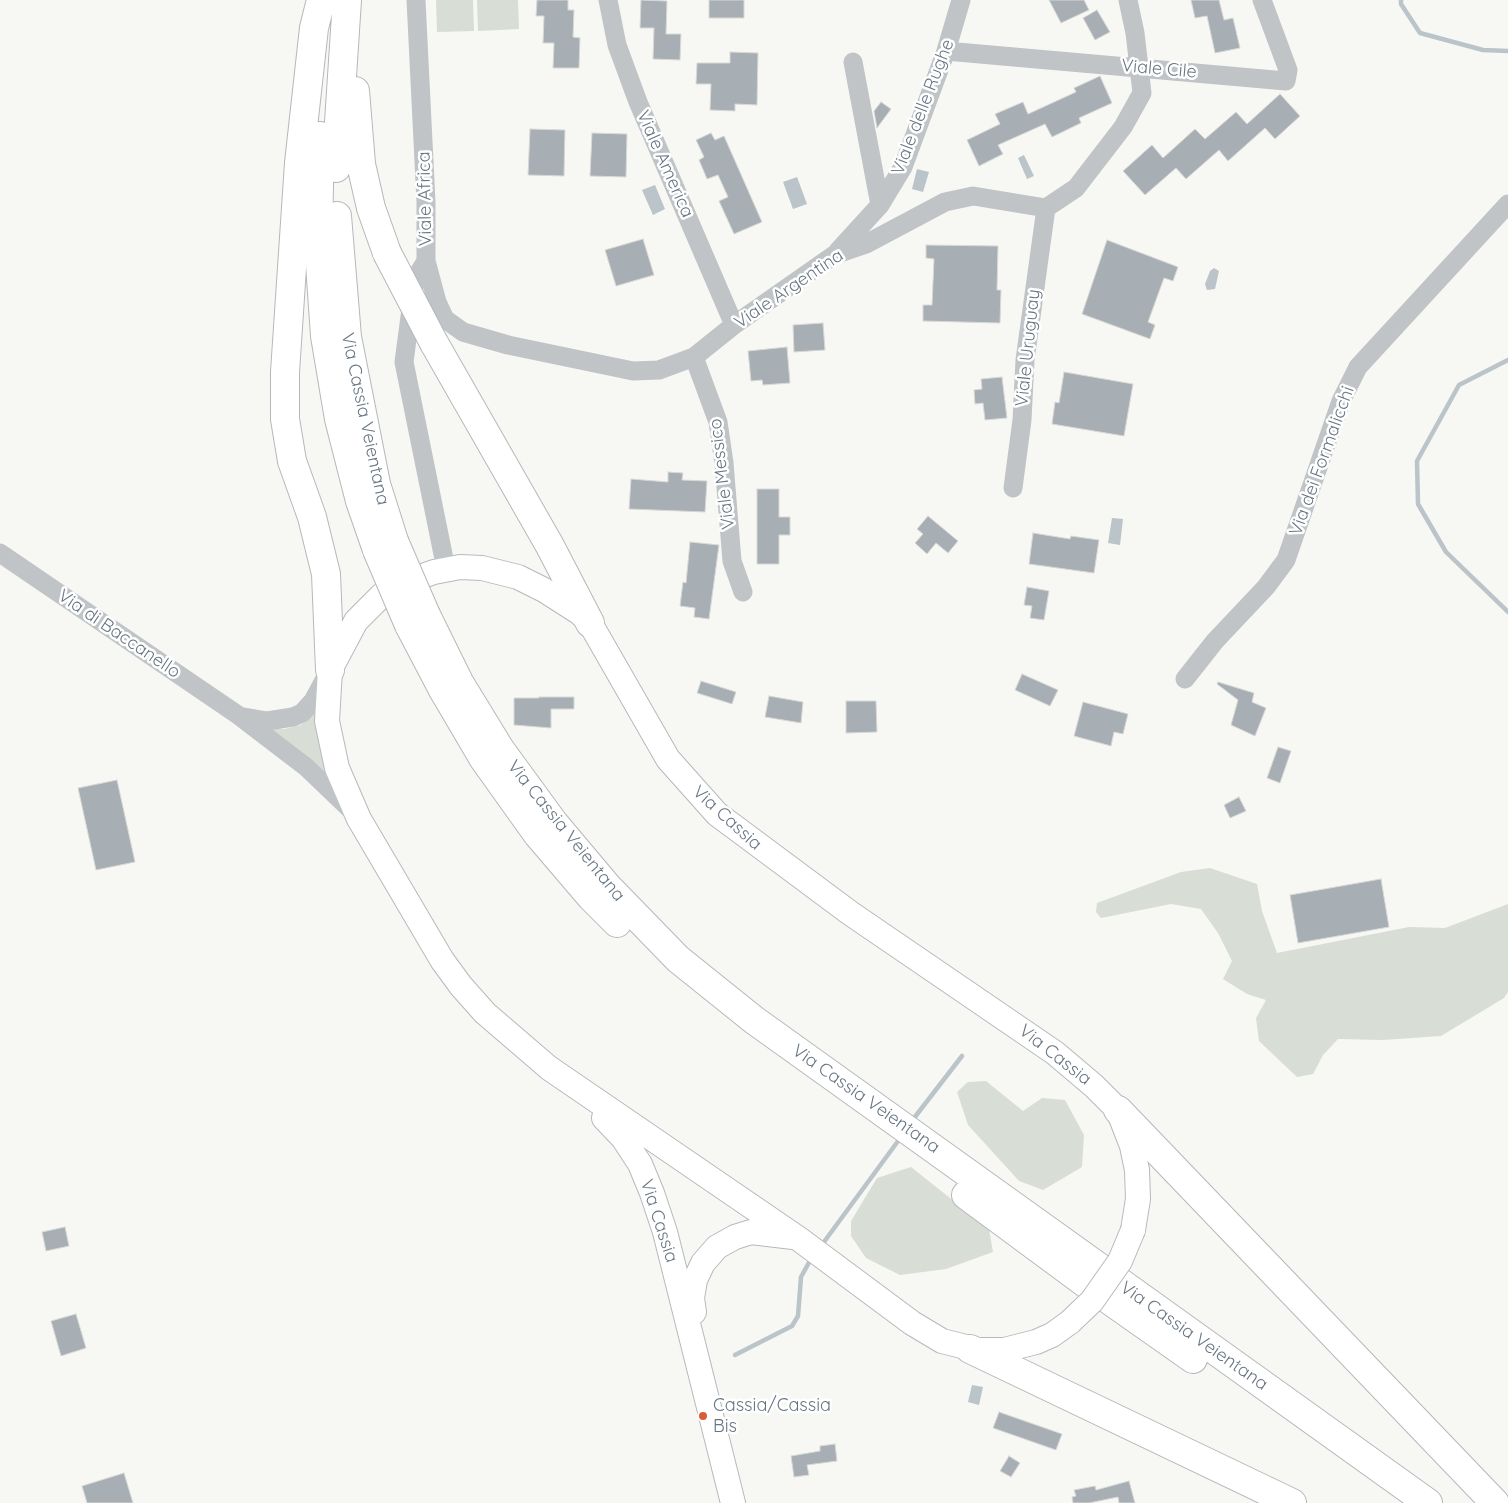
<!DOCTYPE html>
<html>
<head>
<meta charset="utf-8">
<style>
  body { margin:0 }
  canvas { display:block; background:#f7f7f4 }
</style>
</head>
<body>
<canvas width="1508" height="1503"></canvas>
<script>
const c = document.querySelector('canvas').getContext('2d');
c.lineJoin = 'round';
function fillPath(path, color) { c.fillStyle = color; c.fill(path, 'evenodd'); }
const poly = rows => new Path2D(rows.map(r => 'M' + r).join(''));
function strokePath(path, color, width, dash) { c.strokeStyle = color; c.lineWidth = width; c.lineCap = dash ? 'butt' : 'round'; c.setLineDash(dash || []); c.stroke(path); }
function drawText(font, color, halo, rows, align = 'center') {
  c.font = font + ' Quicksand,sans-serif'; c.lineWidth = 5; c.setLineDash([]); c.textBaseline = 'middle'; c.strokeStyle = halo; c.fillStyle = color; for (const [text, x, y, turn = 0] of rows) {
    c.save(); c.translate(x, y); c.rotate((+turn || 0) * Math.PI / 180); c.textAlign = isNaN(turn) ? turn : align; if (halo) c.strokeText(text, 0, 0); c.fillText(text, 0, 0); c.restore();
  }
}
const green = poly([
  [436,0,473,0,474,31,437,32],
  [477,0,518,0,519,29,478,31],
  [318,708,320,746,339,790,269,727,284,729,301,725],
  [1210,868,1257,884,1262,911,1277,953,1409,927,1445,928,1508,904,1508,992,1504,998,1441,1036,1383,1040,1338,1039,1323,1055,1313,1074,1297,1077,1259,1041,1256,1018,1266,1000,1247,994,1223,979,1232,961,1218,933,1201,909,1171,904,1101,918,1096,912,1097,903,1181,872],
  [986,1081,1023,1111,1042,1098,1065,1100,1084,1135,1082,1167,1043,1190,1019,1181,968,1125,957,1092,968,1082],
  [911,1167,989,1229,993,1252,946,1269,900,1275,866,1258,851,1236,851,1221,877,1178]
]);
const water = poly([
  [1024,155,1034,176,1027,179,1018,158],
  [917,169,929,172,923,192,912,189],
  [797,177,807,204,793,209,783,182],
  [655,185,665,209,653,215,642,190],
  [1214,268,1219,271,1215,289,1207,290,1205,284,1210,271],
  [1112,518,1123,519,1120,545,1108,543],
  [972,1385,983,1387,979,1405,968,1402]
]);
const stream = poly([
  [1401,0,1401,4,1420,33,1483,50,1508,51],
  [1508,360,1459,385,1417,461,1418,504,1446,552,1508,612],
  [911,1122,962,1056],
  [821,1246,901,1137],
  [735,1355,792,1326,798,1316,801,1277,812,1257]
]);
const building = poly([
  [537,0,568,0,568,10,574,10,573,37,580,38,579,68,553,68,554,43,543,43,544,16,536,16,537,0],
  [641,0,667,1,666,34,681,34,680,60,653,59,654,28,640,28,641,0],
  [709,0,744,0,744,18,709,18,709,0],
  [1049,0,1084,0,1089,10,1061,23,1049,0],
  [1191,0,1219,0,1224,20,1233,18,1240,48,1215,53,1207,16,1195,18,1191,0],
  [1097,10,1110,32,1095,40,1083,18,1097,10],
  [730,52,758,53,757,105,735,104,735,111,710,110,711,84,696,84,697,63,730,63,730,52],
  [1100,76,1112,103,1079,118,1081,123,1052,137,1045,124,998,145,1003,154,979,166,967,140,1000,124,995,114,1023,102,1028,114,1076,92,1074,88,1100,76],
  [1280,94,1300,116,1275,139,1265,128,1228,161,1219,150,1186,179,1176,168,1145,195,1123,171,1152,145,1163,158,1195,129,1205,139,1236,112,1247,124,1280,94],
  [881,102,891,109,877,128,874,111,881,102],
  [530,129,565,130,564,176,528,175,530,129],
  [592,133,627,134,626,177,590,176,592,133],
  [711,133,715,140,724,136,762,222,734,234,719,201,728,197,718,175,707,179,699,160,704,157,696,140,711,133],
  [643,239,654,275,616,286,605,250,643,239],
  [1107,240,1178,267,1173,281,1164,278,1148,322,1155,325,1150,339,1082,314,1107,240],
  [926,245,998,246,997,290,1001,290,1000,323,923,321,923,305,932,305,934,259,926,258,926,245],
  [823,323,825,350,794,352,793,325,823,323],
  [787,347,790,383,763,385,762,380,751,381,748,351,787,347],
  [1064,372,1133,384,1124,436,1052,424,1055,402,1059,403,1064,372],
  [1002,377,1007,418,985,420,983,403,975,404,974,390,982,389,981,379,1002,377],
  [668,472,683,473,682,480,707,481,705,512,629,509,631,479,668,482,668,472],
  [757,489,779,489,779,517,790,517,790,535,779,535,779,564,757,564,757,489],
  [928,516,958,541,948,553,936,543,927,554,915,543,923,534,917,529,928,516],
  [1033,533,1070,539,1071,536,1099,540,1094,573,1029,564,1033,533],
  [690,542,719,545,709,619,694,617,695,608,680,606,683,582,686,583,690,542],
  [1027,587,1049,591,1044,620,1030,618,1032,606,1024,605,1027,587],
  [1022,674,1058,690,1050,706,1015,690,1022,674],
  [701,681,736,692,732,704,697,693,701,681],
  [1218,682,1254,693,1252,702,1266,708,1255,736,1231,725,1238,700,1217,684,1218,682],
  [769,696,803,702,801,723,765,717,769,696],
  [539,697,574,697,574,709,551,709,551,728,514,725,514,698,539,698,539,697],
  [846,701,876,701,877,732,846,733,846,701],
  [1083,702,1128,714,1123,734,1114,732,1111,746,1074,736,1083,702],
  [1278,747,1291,751,1280,783,1267,778,1278,747],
  [117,780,135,862,96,870,78,788,117,780],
  [1239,797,1246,811,1230,818,1224,805,1239,797],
  [1381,879,1389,927,1298,943,1290,895,1381,879],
  [65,1227,69,1246,46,1251,42,1232,65,1227],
  [76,1314,86,1348,61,1356,51,1321,76,1314],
  [999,1412,1062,1434,1056,1450,993,1428,999,1412],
  [835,1444,837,1461,807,1465,809,1475,794,1477,791,1456,820,1451,820,1446,835,1444],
  [1009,1456,1020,1463,1011,1477,1000,1471,1009,1456],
  [124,1473,133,1503,87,1503,82,1486,124,1473],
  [1129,1481,1135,1503,1119,1503,1118,1497,1089,1503,1073,1503,1072,1497,1076,1496,1074,1490,1095,1486,1096,1490,1129,1481]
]);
const minor = poly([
  [416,0,426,202,426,261,415,279,404,362,446,569],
  [608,0,617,45,638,102,734,325],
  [946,51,1286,81,1288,70,1262,0],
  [853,62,880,205],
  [838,251,880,205,903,167,946,51,961,0],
  [426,261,437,302,445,319,463,332,508,345,633,371,659,370,694,357,734,325,834,255,866,244,945,202,973,196,1046,208,1076,188,1123,127,1142,93,1135,33,1128,0],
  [694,357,718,422,724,463,732,561,743,592],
  [1013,488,1022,420,1025,360,1046,208],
  [0,553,238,715,306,767,353,812],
  [1185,679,1215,641,1266,587,1286,560,1341,401,1358,367,1508,204],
  [244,717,267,721,293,717,302,713,313,701,328,673]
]);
const major = poly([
  [604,1118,623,1138,640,1164,652,1193,665,1232,733,1503],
  [694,1312,692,1298,695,1280,703,1263,717,1247,735,1237,751,1232,793,1237],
  [1070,1322,1052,1335,1036,1342,1004,1350,978,1350,942,1341,912,1323,799,1239,549,1068,485,1013,461,986,442,960,359,819,337,768,327,721,330,670,356,621,382,595,400,584,434,572,460,567,482,568,518,577,544,590,580,613,590,623,668,759,717,814,850,913,1055,1053,1094,1086,1118,1110,1132,1146,1137,1170,1138,1199,1133,1230]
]);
const highway = poly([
  [321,0,314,28,299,163,285,372,285,419,292,461,312,517,326,574,330,670],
  [355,91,361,164,371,208,387,253],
  [320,136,318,235,325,336,339,419,360,501,377,550],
  [336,168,347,0],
  [337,216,347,337,376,484,394,541],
  [434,343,550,546,590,623],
  [426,615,459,682,500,749,554,823,607,886,678,959,754,1020,1428,1503],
  [409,625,443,690,483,758,538,835,591,897,617,923],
  [1118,1110,1495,1503],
  [966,1195,1085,1283,1193,1359],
  [970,1349,1292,1503]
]);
const majorBridge = poly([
  [1070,1322,1092,1301,1120,1261,1133,1230]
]);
const highwayBridge = poly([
  [387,253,434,343],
  [394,541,426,615],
  [377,550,409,625]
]);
const markers = [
  [703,1416,5,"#d75d34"]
];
const streetNames = [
  ["Viale Cile",1159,69,5],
  ["Viale delle Rughe",923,107,-69],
  ["Viale America",665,164,66],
  ["Viale Africa",425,199,-91],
  ["Viale Argentina",789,289,-34],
  ["Viale Uruguay",1028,348,-84],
  ["Via Cassia Veientana",365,419,78],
  ["Via dei Formalicchi",1322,461,-70],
  ["Viale Messico",722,474,-97],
  ["Via di Baccanello",119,634,34],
  ["Via Cassia",727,818,42],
  ["Via Cassia Veientana",566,831,51],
  ["Via Cassia",1055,1055,38],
  ["Via Cassia Veientana",866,1099,35],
  ["Via Cassia",659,1221,72],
  ["Via Cassia Veientana",1194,1336,35]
];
const poiNames = [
  ["Cassia/Cassia",713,1406],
  ["Bis",713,1427]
];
fillPath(green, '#d8ddd5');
fillPath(water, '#bac4c9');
strokePath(stream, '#bac4c9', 4.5);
fillPath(building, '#a8afb4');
strokePath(building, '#d8d8d6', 1);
strokePath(major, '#b6b9bd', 26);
strokePath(highway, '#b5b8bb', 30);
strokePath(minor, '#c0c4c7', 19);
strokePath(major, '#fff', 24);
strokePath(highway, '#fff', 28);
strokePath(majorBridge, '#b6b9bd', 26, []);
strokePath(highwayBridge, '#b5b8bb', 30, []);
strokePath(majorBridge, '#fff', 24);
strokePath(highwayBridge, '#fff', 28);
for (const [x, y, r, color] of markers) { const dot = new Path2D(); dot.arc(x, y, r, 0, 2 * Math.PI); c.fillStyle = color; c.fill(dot); strokePath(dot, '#fff', 2); }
drawText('18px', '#687683', '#fff', streetNames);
drawText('18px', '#687683', '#fff', poiNames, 'left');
</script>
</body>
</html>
